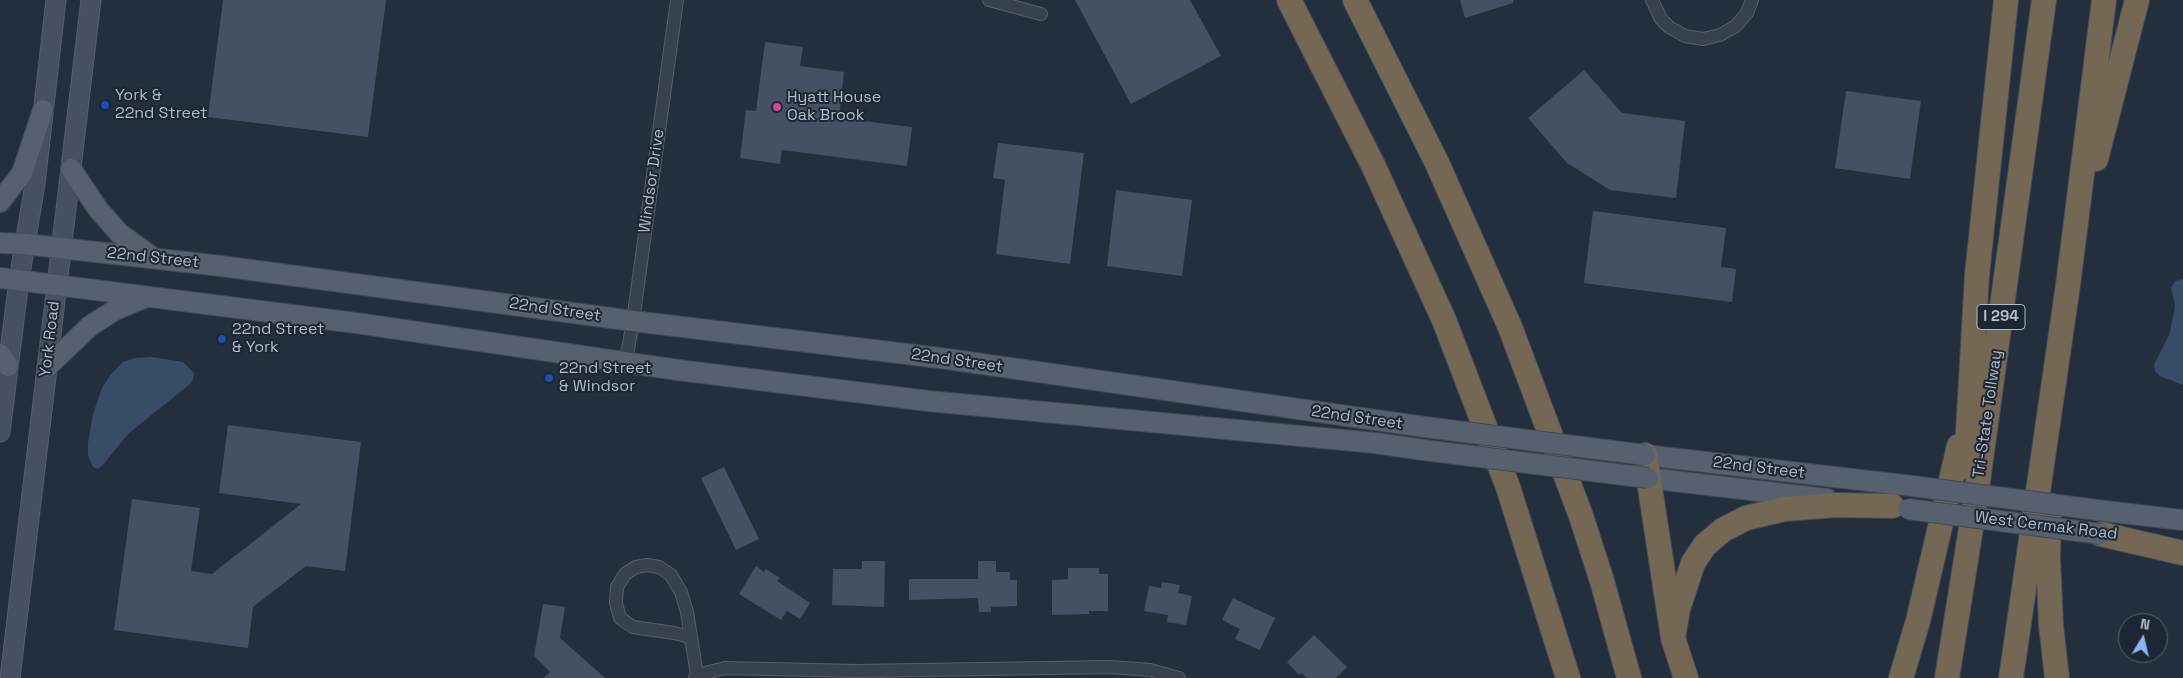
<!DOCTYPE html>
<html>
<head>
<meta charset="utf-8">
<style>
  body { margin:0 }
  #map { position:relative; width:2183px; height:678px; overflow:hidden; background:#242f3e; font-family:"Space Grotesk",sans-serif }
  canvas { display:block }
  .north { position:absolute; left:2118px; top:613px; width:50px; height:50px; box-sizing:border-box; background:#1d2633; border:1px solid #59626f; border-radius:50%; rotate:9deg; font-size:14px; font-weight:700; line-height:20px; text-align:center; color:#b4bcc9 }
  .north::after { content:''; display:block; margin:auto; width:18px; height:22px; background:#8ab4f8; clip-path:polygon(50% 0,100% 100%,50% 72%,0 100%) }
</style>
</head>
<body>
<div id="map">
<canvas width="2183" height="678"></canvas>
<div class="north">N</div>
</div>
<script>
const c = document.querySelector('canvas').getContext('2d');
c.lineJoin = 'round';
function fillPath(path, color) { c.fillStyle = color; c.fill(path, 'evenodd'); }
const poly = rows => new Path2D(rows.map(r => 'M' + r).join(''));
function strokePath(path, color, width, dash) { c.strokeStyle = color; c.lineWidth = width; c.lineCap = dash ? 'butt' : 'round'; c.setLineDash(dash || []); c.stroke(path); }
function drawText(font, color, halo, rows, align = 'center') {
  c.font = font + ' "Space Grotesk",sans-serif'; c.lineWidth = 4; c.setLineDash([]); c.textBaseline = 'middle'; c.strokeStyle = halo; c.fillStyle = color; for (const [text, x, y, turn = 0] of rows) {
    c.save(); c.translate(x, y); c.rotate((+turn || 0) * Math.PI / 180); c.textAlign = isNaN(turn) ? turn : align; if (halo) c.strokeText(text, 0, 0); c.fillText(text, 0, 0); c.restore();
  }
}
const water = poly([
  [2183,279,2183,385,2160,376,2155,371,2154,365,2169,335,2173,318,2175,305,2171,288,2175,281],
  [152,357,183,362,194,373,193,379,190,384,128,434,103,465,98,469,93,467,88,455,88,443,93,414,102,388,111,374,123,362,135,358]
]);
const building = poly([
  [223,0,386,0,368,137,208,117],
  [1075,0,1190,0,1221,56,1131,104],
  [1460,0,1513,0,1513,3,1465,18],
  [765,42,803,47,800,66,844,72,839,118,912,127,907,166,782,150,780,164,740,158,746,110,756,111],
  [1584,70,1622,113,1685,121,1676,198,1610,190,1567,163,1528,118],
  [1846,91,1921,101,1910,179,1835,168],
  [998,143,1084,153,1070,264,996,254,1005,180,993,178],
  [1116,190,1192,200,1182,276,1107,266],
  [1593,211,1726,228,1721,267,1736,269,1732,302,1584,283],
  [228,425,361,442,345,571,306,566,253,607,248,648,114,630,132,499,200,508,191,571,212,574,301,504,219,493],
  [724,467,759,539,736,550,701,478],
  [862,561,885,561,884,607,832,605,833,569,862,569],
  [978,561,996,561,996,572,1010,572,1010,580,1017,580,1017,606,991,607,991,612,979,612,978,598,909,600,909,579,978,579],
  [756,566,764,572,766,569,780,578,777,581,810,603,800,619,787,611,781,620,739,594],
  [1068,568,1099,568,1099,574,1108,574,1108,611,1089,611,1089,614,1052,615,1052,580,1068,579],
  [1162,582,1180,585,1178,593,1192,596,1186,625,1167,622,1168,615,1144,611,1149,586,1161,588],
  [1233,598,1275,618,1260,650,1235,639,1240,629,1222,620],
  [543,604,565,607,560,638,605,678,544,678,550,672,534,656],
  [1314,635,1347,667,1336,678,1307,678,1301,673,1299,675,1287,662]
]);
const minor = poly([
  [989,0,1041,14],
  [1652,0,1661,19,1669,27,1685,36,1703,39,1720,35,1736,26,1747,13,1752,0],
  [626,361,633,321,677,0],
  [690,637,674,633,633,627,620,618,616,603,617,587,625,574,636,567,647,565,659,567,671,575,681,592,687,612,697,675,695,678],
  [697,675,725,668,856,671,1110,667,1150,670,1179,678]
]);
const secondary = poly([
  [0,432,19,280,35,184,56,0],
  [10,678,91,0]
]);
const primary = poly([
  [71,169,98,209,119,233,152,257],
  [0,202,22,173,43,110],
  [0,243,25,244,221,266,633,321,940,358,1425,427],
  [0,278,356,323,678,370,928,401,1375,443,1424,450],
  [0,354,8,366],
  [47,367,90,326,115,310,146,297],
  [1645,455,1912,486],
  [1648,478,1827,499],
  [2105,511,2183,520]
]);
const motorway = poly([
  [1289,0,1373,165,1444,320,1508,487,1568,678],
  [1355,0,1437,163,1510,327,1581,516,1602,581,1629,678],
  [2096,159,2137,0],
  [1645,455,1673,638,1686,678],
  [1966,467,1977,275,2006,0],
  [2049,505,2048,557,2051,625,2057,678],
  [2101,534,2183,553],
  [1673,638,1678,609,1693,563,1705,545,1723,530,1746,518,1785,509,1836,505,1892,506],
  [1901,678,1918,621,1959,446],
  [1947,678,1975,503,2044,0],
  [2011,678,2068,285,2104,0]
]);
const primaryBridge = poly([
  [1425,427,1645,455],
  [1424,450,1648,478],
  [1912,486,2105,511],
  [1908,509,2101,534]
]);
const markers = [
  [105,105,5,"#1a4fb4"],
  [777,107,5,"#d1479c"],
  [222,339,5,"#1a4fb4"],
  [549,378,5,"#1a4fb4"]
];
const shields = [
  [2001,317,48]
];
const shieldNames = [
  ["I 294",2001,317]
];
const poiNames = [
  ["York &",115,96],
  ["22nd Street",115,114],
  ["Hyatt House",787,98],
  ["Oak Brook",787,116],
  ["22nd Street",232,330],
  ["& York",232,348],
  ["22nd Street",559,369],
  ["& Windsor",559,387]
];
const streetNames = [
  ["Windsor Drive",652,181,-82],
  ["22nd Street",153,258,6],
  ["22nd Street",555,310,8],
  ["York Road",50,339,-83],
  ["22nd Street",957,361,8],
  ["Tri-State Tollway",1988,414,-82],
  ["22nd Street",1357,418,8],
  ["22nd Street",1759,468,7],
  ["West Cermak Road",2046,526,7]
];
fillPath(water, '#394c67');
fillPath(building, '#455162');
strokePath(minor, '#565f6c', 14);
strokePath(secondary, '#565f6c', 21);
strokePath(primary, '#414a57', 22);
strokePath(motorway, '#434c59', 26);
strokePath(minor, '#38414e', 12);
strokePath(secondary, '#465061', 19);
strokePath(primary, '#56606e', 20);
strokePath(motorway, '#746855', 24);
strokePath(primaryBridge, '#414a57', 22, []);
strokePath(primaryBridge, '#56606e', 20);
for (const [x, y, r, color] of markers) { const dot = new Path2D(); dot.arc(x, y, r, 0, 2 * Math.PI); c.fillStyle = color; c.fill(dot); strokePath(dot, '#1d2633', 2); }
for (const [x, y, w] of shields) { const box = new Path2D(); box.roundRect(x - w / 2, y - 12.5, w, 25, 4); c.fillStyle = '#1d2633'; c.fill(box); strokePath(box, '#b4bcc9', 1); }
drawText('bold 15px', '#b4bcc9', null, shieldNames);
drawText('16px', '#b4bcc9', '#1d2633', poiNames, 'left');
drawText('16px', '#b4bcc9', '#1d2633', streetNames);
</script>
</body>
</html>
